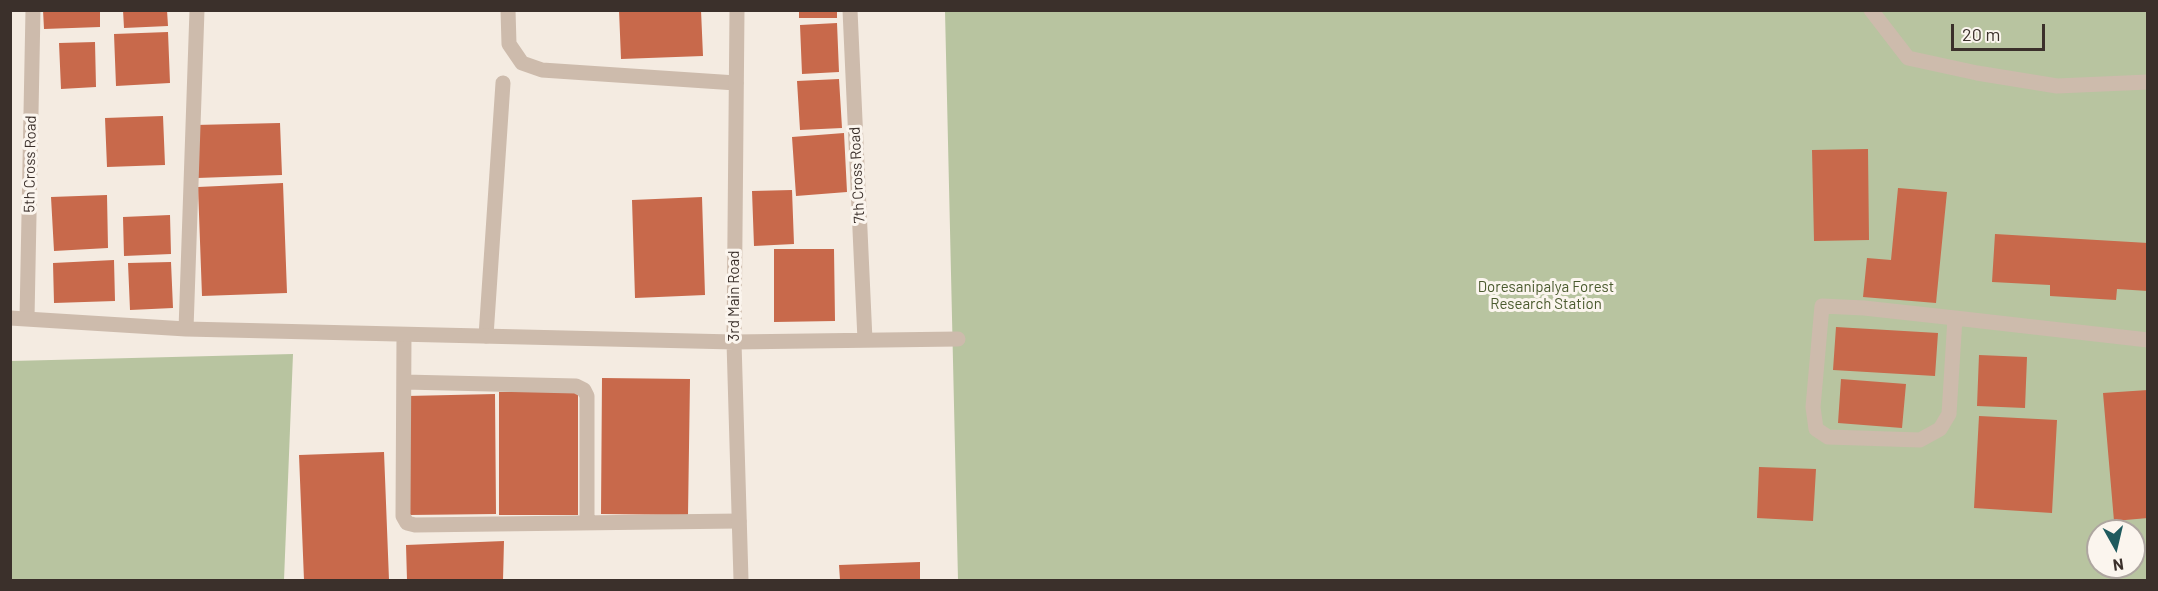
<!DOCTYPE html>
<html>
<head>
<meta charset="utf-8">
<style>
  body { margin:0 }
  #map { position:relative; width:2158px; height:591px; overflow:hidden; background:#f4ebe1; font-family:Barlow,sans-serif }
  canvas { display:block }
  .frame { position:absolute; inset:0; border:12px solid #3b302b; pointer-events:none }
  .north { position:absolute; left:2086px; top:519px; width:60px; height:60px; box-sizing:border-box; background:#fbf5ee; border:2px solid #aea6a0; border-radius:50%; rotate:172deg; font-size:16px; font-weight:700; line-height:24px; text-align:center; color:#3b302b }
  .north::after { content:''; display:block; margin:auto; width:21px; height:27px; background:#1f5a5e; clip-path:polygon(50% 0,100% 100%,50% 72%,0 100%) }
  .scale { position:absolute; left:1951px; top:24px; width:94px; height:27px; box-sizing:border-box; border:3px solid #3b302b; border-top:0; padding-left:8px; font-size:18px; line-height:21px; white-space:nowrap; color:#3b302b; -webkit-text-stroke:4px #fbf5ee; paint-order:stroke }
</style>
</head>
<body>
<div id="map">
<canvas width="2158" height="591"></canvas>
<div class="frame"></div>
<div class="north">N</div>
<div class="scale">20 m</div>
</div>
<script>
const c = document.querySelector('canvas').getContext('2d');
c.lineJoin = 'round';
function fillPath(path, color) { c.fillStyle = color; c.fill(path, 'evenodd'); }
const poly = rows => new Path2D(rows.map(r => 'M' + r).join(''));
function strokePath(path, color, width, dash) { c.strokeStyle = color; c.lineWidth = width; c.lineCap = dash ? 'butt' : 'round'; c.setLineDash(dash || []); c.stroke(path); }
function drawText(font, color, halo, rows, align = 'center') {
  c.font = font + ' Barlow,sans-serif'; c.lineWidth = 6; c.setLineDash([]); c.textBaseline = 'middle'; c.strokeStyle = halo; c.fillStyle = color; for (const [text, x, y, turn = 0] of rows) {
    c.save(); c.translate(x, y); c.rotate((+turn || 0) * Math.PI / 180); c.textAlign = isNaN(turn) ? turn : align; if (halo) c.strokeText(text, 0, 0); c.fillText(text, 0, 0); c.restore();
  }
}
const green = poly([
  [945,11,2147,11,2147,580,958,580],
  [2098,531,2134,531,2134,567,2098,567],
  [293,354,284,580,11,580,11,361]
]);
const building = poly([
  [43,10,100,10,100,27,44,29],
  [123,10,167,10,168,26,124,28],
  [619,10,701,10,703,56,621,59],
  [799,10,837,10,837,18,799,18],
  [837,23,839,72,802,74,800,25],
  [168,32,170,83,116,86,114,34],
  [95,42,96,87,61,89,59,43],
  [839,79,842,128,800,130,797,81],
  [163,116,165,165,107,167,105,118],
  [280,123,282,175,197,178,195,125],
  [844,133,847,192,796,196,792,137],
  [1868,149,1869,240,1814,241,1812,150],
  [283,183,287,293,202,296,198,187],
  [1898,188,1947,192,1936,303,1863,297,1867,258,1891,260],
  [792,190,794,244,754,246,752,191],
  [107,195,108,248,54,251,51,197],
  [702,197,705,295,635,298,632,200],
  [170,215,171,254,124,256,123,217],
  [1995,234,2148,243,2148,291,2117,289,2116,300,2050,296,2050,285,1992,282],
  [774,249,834,249,835,321,774,322],
  [114,260,115,301,54,303,53,263],
  [171,262,173,308,130,310,128,263],
  [1836,327,1938,333,1935,376,1833,370],
  [1979,355,2027,357,2025,408,1977,406],
  [602,378,690,379,688,515,601,514],
  [1841,379,1906,384,1902,428,1838,423],
  [2148,390,2148,518,2114,521,2103,393],
  [499,392,578,392,578,515,499,515],
  [495,394,496,514,409,515,407,396],
  [1979,416,2057,420,2052,513,1974,508],
  [384,452,389,580,304,580,299,455],
  [1759,467,1816,469,1813,521,1757,518],
  [504,541,503,580,407,580,406,545],
  [920,562,920,580,840,580,839,565]
]);
const service = poly([
  [508,10,509,44,522,63,542,70,736,83],
  [1871,10,1908,58,1977,73,2057,86,2148,82],
  [1955,318,1949,414,1940,429,1920,440,1828,437,1816,429,1813,407,1822,306,1864,308,1955,318,2148,340],
  [486,336,503,83]
]);
const minor = poly([
  [737,10,734,342,958,339],
  [850,10,865,340],
  [27,318,33,10],
  [404,335,403,516,407,523,415,525,739,521],
  [404,382,576,386,584,390,587,396,587,523]
]);
const tertiary = poly([
  [10,318,186,329,734,342,741,580],
  [186,329,197,10]
]);
const streetNames = [
  ["5th Cross Road",30,164,-89],
  ["7th Cross Road",857,175,-93],
  ["3rd Main Road",734,296,-90]
];
const parkNames = [
  ["Doresanipalya Forest",1546,287],
  ["Research Station",1546,304]
];
fillPath(green, '#b8c4a0');
fillPath(building, '#c8694b');
strokePath(service, '#cdbbac', 15);
strokePath(minor, '#cdbbac', 15);
strokePath(tertiary, '#cdbbac', 15);
drawText('15px', '#3b302b', '#fbf5ee', streetNames);
drawText('15px', '#4a5a2e', '#fbf5ee', parkNames);
</script>
</body>
</html>
